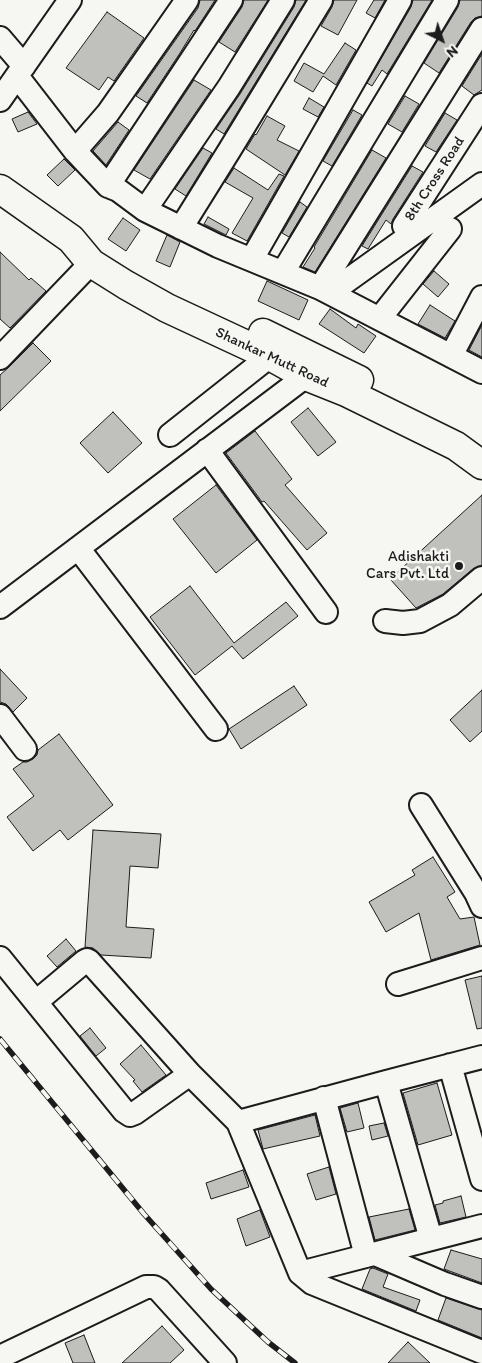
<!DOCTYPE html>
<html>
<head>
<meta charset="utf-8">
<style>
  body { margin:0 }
  #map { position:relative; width:482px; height:1363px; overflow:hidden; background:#f6f6f2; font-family:Itim,sans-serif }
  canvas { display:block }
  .north { position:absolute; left:417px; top:15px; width:50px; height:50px; -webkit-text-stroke:4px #f6f6f2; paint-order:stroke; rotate:139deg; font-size:14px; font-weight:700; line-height:20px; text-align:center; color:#1c1c1c }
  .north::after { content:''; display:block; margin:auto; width:18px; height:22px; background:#1c1c1c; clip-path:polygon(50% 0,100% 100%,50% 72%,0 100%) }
</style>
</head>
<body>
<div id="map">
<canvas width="482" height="1363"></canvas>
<div class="north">N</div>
</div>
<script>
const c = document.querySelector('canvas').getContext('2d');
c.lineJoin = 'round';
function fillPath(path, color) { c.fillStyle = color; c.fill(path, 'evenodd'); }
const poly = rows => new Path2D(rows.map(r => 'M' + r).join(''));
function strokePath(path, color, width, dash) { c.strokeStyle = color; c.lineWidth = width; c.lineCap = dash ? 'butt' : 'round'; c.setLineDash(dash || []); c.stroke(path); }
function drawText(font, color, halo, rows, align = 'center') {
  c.font = font + ' Itim,sans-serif'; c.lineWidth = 5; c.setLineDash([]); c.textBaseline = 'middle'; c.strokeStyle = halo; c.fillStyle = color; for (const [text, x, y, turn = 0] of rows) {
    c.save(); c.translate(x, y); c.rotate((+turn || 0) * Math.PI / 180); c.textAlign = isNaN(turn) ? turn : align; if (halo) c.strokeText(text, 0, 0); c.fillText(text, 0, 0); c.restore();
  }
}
const building = poly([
  [200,0,215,0,195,31,194,30,180,53,147,103,136,96,198,8,200,0],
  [244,0,268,0,235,52,219,42,242,7,244,0],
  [296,0,306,0,224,134,216,129,240,94,294,7,296,0],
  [334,0,357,0,338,35,321,26,332,7,334,0],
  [374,0,385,0,375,18,366,13,374,0],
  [413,0,432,0,387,74,382,70,372,86,367,83,411,7,413,0],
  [460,0,482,0,482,16,475,18,471,22,439,73,424,63,458,7,460,0],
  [107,12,144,38,114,81,108,77,99,90,66,68,107,12],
  [345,43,356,50,336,85,323,76,313,92,294,81,304,63,324,74,345,43],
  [482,54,482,90,474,95,462,86,482,54],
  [194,80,211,90,150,179,134,170,194,80],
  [405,96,419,104,402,132,388,124,405,96],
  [309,98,324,107,318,117,303,109,309,98],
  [353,110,362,115,332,166,323,161,353,110],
  [28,112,37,124,18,132,12,119,28,112],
  [445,113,457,120,436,152,425,146,445,113],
  [267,116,285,126,277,140,299,151,285,175,246,149,255,134,256,135,267,116],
  [118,122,129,130,106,165,93,151,118,122],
  [203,148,212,153,186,196,175,189,203,148],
  [372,150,386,158,315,272,303,267,315,248,314,247,372,150],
  [64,159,75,170,58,186,47,175,64,159],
  [412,166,423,172,393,219,391,224,386,220,368,249,362,246,412,166],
  [234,168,268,190,279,174,284,176,247,241,232,233,253,198,225,182,234,168],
  [300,202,307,207,289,237,282,233,300,202],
  [208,217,229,229,226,235,204,224,208,217],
  [123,218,140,230,126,251,108,239,123,218],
  [167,235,180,242,170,267,156,261,167,235],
  [0,252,29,280,31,278,46,291,10,328,0,319,0,252],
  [434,271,449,284,438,297,423,284,434,271],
  [267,281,308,300,299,320,258,301,267,281],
  [430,305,455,321,445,338,418,324,430,305],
  [330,309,356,328,358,324,376,336,364,353,319,324,330,309],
  [482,325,482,357,469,350,482,325],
  [33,343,51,361,0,411,0,375,9,367,33,343],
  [308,408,336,442,318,456,291,422,308,408],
  [113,412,142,443,108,473,80,443,113,412],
  [255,431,292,479,285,485,327,533,307,550,264,501,262,502,226,453,255,431],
  [216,485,257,540,216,573,173,519,216,485],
  [482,495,482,565,474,568,443,594,416,608,390,579,482,495],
  [190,586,234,643,286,602,298,616,243,659,232,646,195,675,150,617,190,586],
  [0,669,27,698,13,712,6,704,0,702,0,669],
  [294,686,307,705,241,749,229,729,294,686],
  [482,690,482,731,470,742,450,720,482,690],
  [59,734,113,805,68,840,60,830,33,851,7,817,34,796,13,769,23,762,27,762,33,759,37,755,38,750,59,734],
  [93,830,161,834,158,868,130,866,126,927,154,929,151,958,101,955,93,948,85,947,93,830],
  [433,857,455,892,447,897,460,919,474,917,480,945,431,960,419,913,386,932,369,902,415,875,412,870,433,857],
  [66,939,76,951,57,967,47,956,66,939],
  [482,976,482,1028,477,1029,465,980,482,976],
  [90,1028,106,1048,96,1056,80,1036,90,1028],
  [141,1045,166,1075,142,1092,133,1081,135,1080,120,1064,141,1045],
  [437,1083,452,1135,418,1145,403,1093,437,1083],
  [358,1103,364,1128,347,1132,340,1108,358,1103],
  [315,1115,320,1136,263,1149,258,1130,315,1115],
  [384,1123,388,1136,372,1140,369,1126,384,1123],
  [329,1167,336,1194,316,1200,307,1174,329,1167],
  [243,1170,249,1187,211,1199,206,1183,243,1170],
  [461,1196,466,1217,440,1223,435,1205,443,1203,443,1201,461,1196],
  [409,1209,415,1230,375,1240,369,1217,409,1209],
  [260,1210,270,1237,246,1246,237,1219,260,1210],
  [451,1250,482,1259,482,1283,444,1269,451,1250],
  [373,1268,388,1274,383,1287,420,1300,416,1311,362,1289,370,1269,373,1268],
  [446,1298,478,1309,482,1310,482,1338,438,1320,446,1298],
  [162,1326,184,1350,170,1363,122,1363,162,1326],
  [84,1335,95,1363,73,1363,65,1343,84,1335],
  [408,1342,430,1363,388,1363,408,1342]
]);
const minor = poly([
  [0,38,24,66],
  [17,76,75,151,108,186,118,190,145,210,218,246,320,288,482,372],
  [0,100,70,0],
  [75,151,108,113,187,0],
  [108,186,231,0],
  [145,210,229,87,283,0],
  [404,226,482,105],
  [181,228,229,151,321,0],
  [252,259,400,0],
  [283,272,447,0],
  [320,288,482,29],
  [330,293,482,184],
  [380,318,450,229],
  [451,356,482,297],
  [0,358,91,263],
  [170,435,270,356],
  [207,450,326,612],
  [78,548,216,729],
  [0,607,306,376],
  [385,621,403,623,420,621,450,605,482,578],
  [0,716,25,749],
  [421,805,476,893,482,906],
  [0,958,124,1111,130,1115,135,1113,190,1074],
  [398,984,482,958],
  [36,1002,85,961,87,960,89,961,190,1074,238,1122,300,1273,312,1283,482,1352],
  [450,1065,482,1179],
  [386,1082,431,1239],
  [324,1098,366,1256],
  [238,1122,386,1082,482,1057],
  [375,1254,445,1284,482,1297],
  [300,1273,482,1226],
  [0,1357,146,1287,154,1287,159,1290,225,1363]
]);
const major = poly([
  [0,189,71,239,91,263,126,285,167,308,270,356,306,376,346,392,456,446,482,465],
  [263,333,359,380]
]);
const rail = poly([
  [0,1039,144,1214,211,1289,268,1342,295,1363]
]);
const markers = [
  [459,566,5,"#1c1c1c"]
];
const streetNames = [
  ["8th Cross Road",435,179,-57],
  ["Shankar Mutt Road",272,358,25]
];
const poiNames = [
  ["Adishakti",449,557],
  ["Cars Pvt. Ltd",449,574]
];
fillPath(building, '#c0c0bd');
strokePath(building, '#1c1c1c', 1);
strokePath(minor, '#1c1c1c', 26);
strokePath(major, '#1c1c1c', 31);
strokePath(minor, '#f6f6f2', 22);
strokePath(major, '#f6f6f2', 28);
strokePath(rail, '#1c1c1c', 5.5);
strokePath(rail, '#f6f6f2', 4, [11]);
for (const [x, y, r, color] of markers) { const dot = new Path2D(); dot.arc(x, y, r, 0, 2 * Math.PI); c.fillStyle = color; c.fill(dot); strokePath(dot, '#f6f6f2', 2); }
drawText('15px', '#1c1c1c', '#f6f6f2', streetNames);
drawText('15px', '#1c1c1c', '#f6f6f2', poiNames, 'right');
</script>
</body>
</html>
